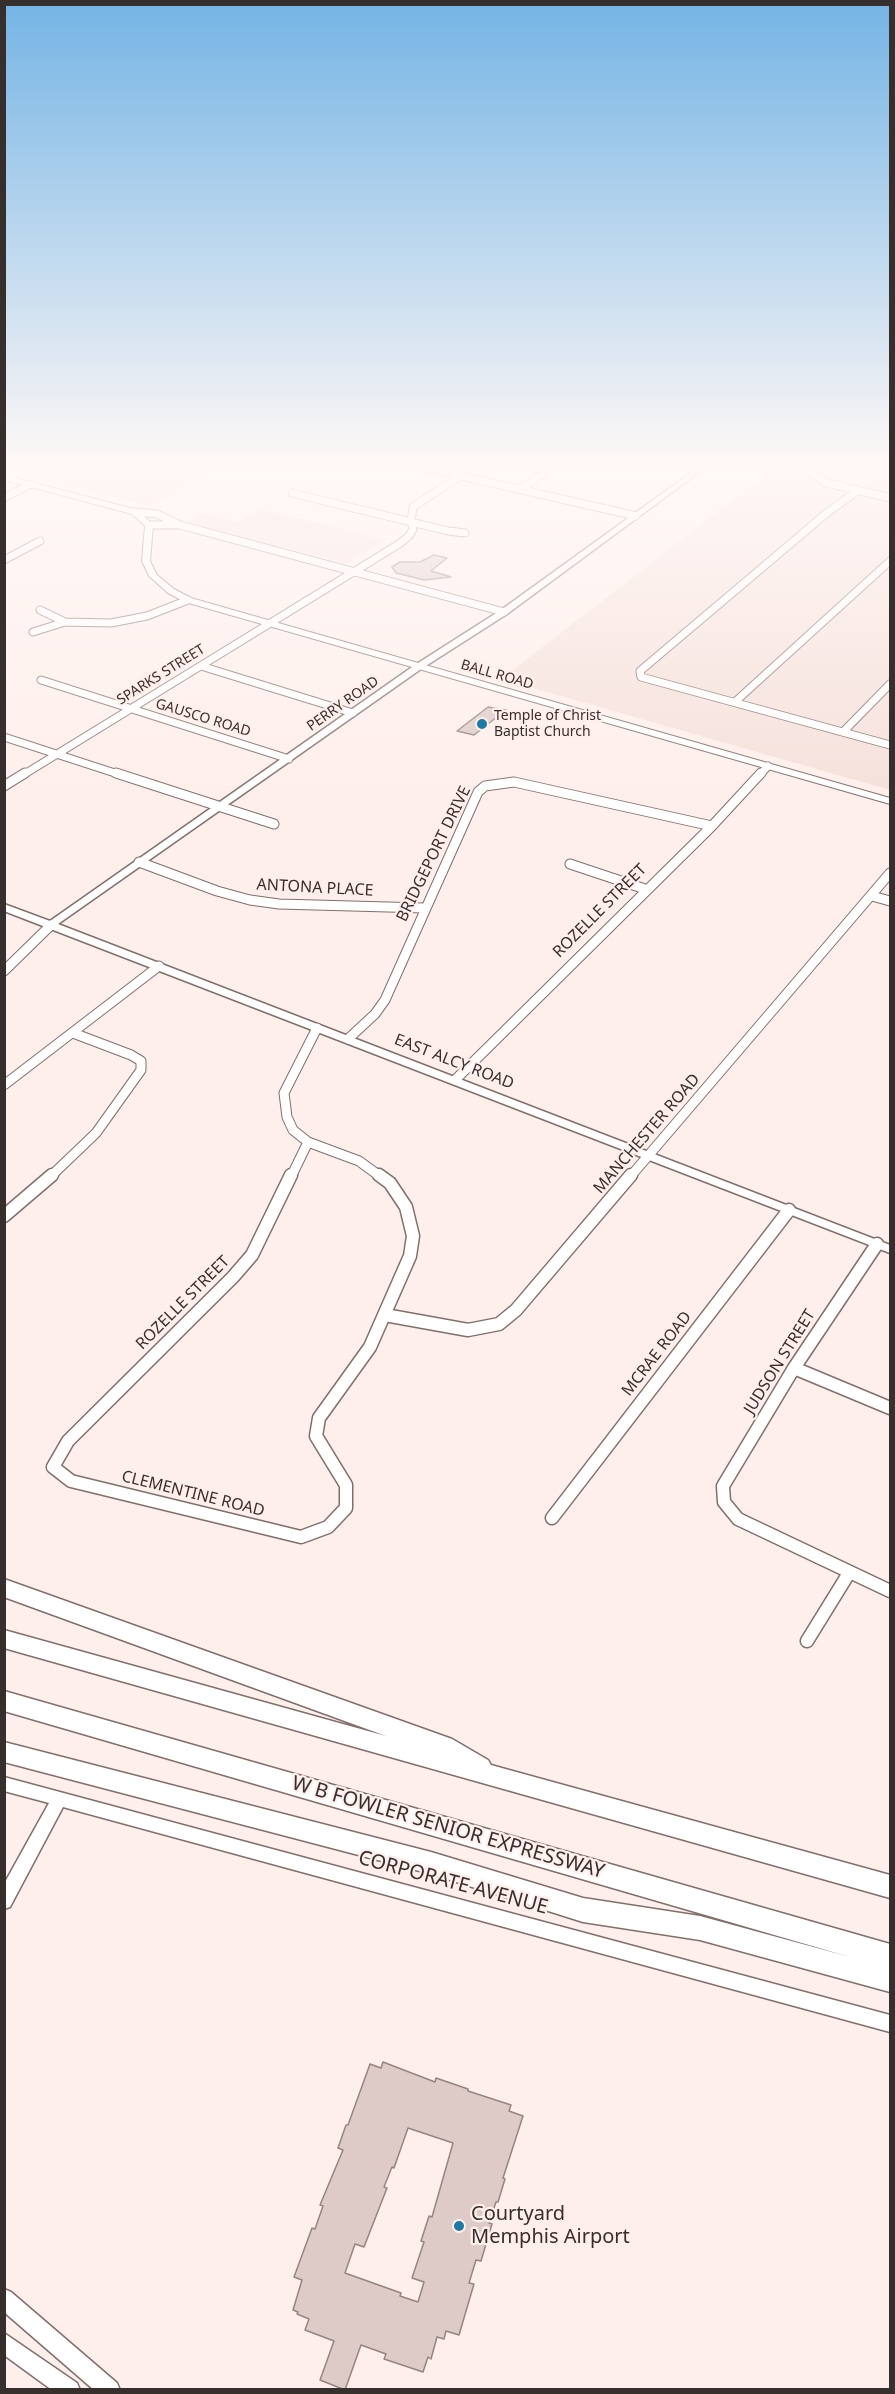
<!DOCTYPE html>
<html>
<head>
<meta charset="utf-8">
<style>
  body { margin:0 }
  #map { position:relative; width:895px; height:2394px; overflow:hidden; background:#ffefec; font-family:"Noto Sans",sans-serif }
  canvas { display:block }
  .frame { position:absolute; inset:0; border:6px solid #362f2d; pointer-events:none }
</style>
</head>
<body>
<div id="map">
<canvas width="895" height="2394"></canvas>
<div class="frame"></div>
</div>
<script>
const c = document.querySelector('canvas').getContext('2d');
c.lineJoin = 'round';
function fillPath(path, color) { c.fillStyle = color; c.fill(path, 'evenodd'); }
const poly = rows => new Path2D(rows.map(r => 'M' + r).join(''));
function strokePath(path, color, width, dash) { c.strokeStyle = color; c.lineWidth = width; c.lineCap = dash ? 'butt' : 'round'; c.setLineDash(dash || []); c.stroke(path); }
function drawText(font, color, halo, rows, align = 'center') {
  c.font = font + ' "Noto Sans",sans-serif'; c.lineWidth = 4.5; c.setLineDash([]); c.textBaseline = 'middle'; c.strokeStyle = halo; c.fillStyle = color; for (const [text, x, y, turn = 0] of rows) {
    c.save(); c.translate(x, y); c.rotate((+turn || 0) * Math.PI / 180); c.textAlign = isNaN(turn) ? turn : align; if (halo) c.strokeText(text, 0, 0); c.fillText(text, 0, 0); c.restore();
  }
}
const built = poly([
  [44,467,221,467,150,506,25,476],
  [776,467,890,467,890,790,501,679],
  [261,509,384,540,347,563,187,522,203,513,238,522]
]);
const building = poly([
  [434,555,447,558,431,571,451,577,424,580,396,573,392,567,400,562,420,562,434,555],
  [488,707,506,710,474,735,457,731,488,707],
  [383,2062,435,2082,436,2078,468,2089,468,2091,511,2105,509,2111,523,2116,503,2178,505,2179,498,2202,496,2202,489,2223,492,2224,481,2261,476,2260,469,2283,474,2284,459,2335,446,2331,444,2339,437,2337,431,2359,428,2357,423,2372,384,2359,386,2354,361,2345,345,2390,320,2380,334,2341,305,2330,309,2319,297,2314,298,2312,293,2310,302,2280,294,2277,312,2228,315,2229,323,2206,320,2205,343,2150,338,2148,346,2125,348,2125,370,2064,381,2068,383,2062],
  [408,2128,453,2143,432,2217,429,2216,421,2241,424,2242,412,2278,424,2282,418,2302,400,2296,401,2293,345,2273,355,2244,364,2247,387,2188,384,2187,392,2167,394,2168,408,2128]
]);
const minorFar2 = poly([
  [422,467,636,516],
  [803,467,827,483,890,498],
  [6,478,29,467],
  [520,489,554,467],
  [857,491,828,512,640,671,641,677,890,745],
  [292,493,448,531,465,533],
  [4,498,31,484],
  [135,512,157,514,180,525,149,525],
  [180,525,504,612],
  [4,560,40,541],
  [40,610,65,622,111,623,147,616,188,600],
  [33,632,65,622],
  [201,666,353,713],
  [41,680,289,759],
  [736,701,890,561],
  [843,732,890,684],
  [4,737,121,775],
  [23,775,399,544,409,536,413,529,411,522,413,507,460,476],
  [760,775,768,766]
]);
const minorFar1 = poly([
  [116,773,274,824],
  [4,786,25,773],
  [139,862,217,891,250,900,279,904,424,908],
  [570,864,645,889],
  [872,896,890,901],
  [4,971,51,925],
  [348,1039,375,1014,385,1000,478,792,485,786,514,782,712,826],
  [455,1080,712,826,761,773],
  [4,1085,159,966],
  [308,1142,359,1161,381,1177],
  [308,1142,293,1130,287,1117,284,1093,317,1028],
  [50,1177,96,1133,141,1070,141,1061,131,1055,73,1033],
  [291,1177,308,1142],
  [630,1177,890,873]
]);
const minor = poly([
  [291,1175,252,1255,233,1277,68,1441,53,1467,71,1481,301,1537,328,1527,346,1508,346,1485,316,1436,319,1418,370,1347,410,1256,413,1236,406,1207,390,1183,379,1175],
  [4,1216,52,1175],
  [877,1244,794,1368,723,1486,724,1502,738,1519,890,1591],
  [385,1315,468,1330,499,1324,516,1310,631,1175],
  [794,1368,890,1408],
  [552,1518,789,1210],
  [807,1641,849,1573]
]);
const tertiary = poly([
  [699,467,706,467,507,614,421,669,58,924,890,1245,890,1253,4,911,4,904,50,921,415,665,501,610,699,467],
  [4,1777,890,2015,890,2032,63,1807,10,1907,4,1909,4,1884,49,1803,4,1791,4,1777],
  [4,2289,11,2292,117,2383,120,2390,94,2390,4,2312,4,2289],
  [4,2333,77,2383,80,2390,52,2390,4,2355,4,2333]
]);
const secondary = poly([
  [4,475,138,510,153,525,150,561,157,575,174,589,191,598,890,798,890,804,185,602,168,593,149,576,142,561,145,526,132,514,4,480,4,475]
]);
const motorway = poly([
  [4,1579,452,1739,488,1760,491,1765,890,1875,890,1898,4,1648,4,1630,386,1736,4,1597,4,1579],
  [4,1691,890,1944,890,1992,700,1940,583,1922,431,1874,4,1762,4,1742,431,1852,583,1898,700,1916,850,1957,4,1711,4,1691]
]);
const markers = [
  [482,724,6,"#1d79a7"],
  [459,2226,6,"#1d79a7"]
];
const farStreetnames = [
  ["SPARKS STREET",161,675,-32],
  ["BALL ROAD",497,675,16],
  ["PERRY ROAD",343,704,-35],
  ["GAUSCO ROAD",203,718,17]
];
const farPoinames = [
  ["Temple of Christ",494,716],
  ["Baptist Church",494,732]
];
const streetNames = [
  ["BRIDGEPORT DRIVE",434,854,-64],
  ["ANTONA PLACE",315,888,3],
  ["ROZELLE STREET",600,911,-45],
  ["EAST ALCY ROAD",454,1062,21],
  ["MANCHESTER ROAD",647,1134,-49],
  ["ROZELLE STREET",183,1303,-45],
  ["MCRAE ROAD",657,1354,-52],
  ["JUDSON STREET",780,1362,-58],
  ["CLEMENTINE ROAD",193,1494,14]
];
const nearStreetnames = [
  ["W B FOWLER SENIOR EXPRESSWAY",448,1828,16],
  ["CORPORATE AVENUE",453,1883,15]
];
const nearPoinames = [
  ["Courtyard",471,2214],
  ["Memphis Airport",471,2237]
];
fillPath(built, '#f5e0db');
fillPath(building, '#decbc7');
strokePath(building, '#958480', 1.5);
strokePath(minorFar2, '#806f6b', 9);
strokePath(minorFar1, '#806f6b', 11);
strokePath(minor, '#806f6b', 15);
strokePath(tertiary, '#806f6b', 3);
strokePath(secondary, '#806f6b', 2);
strokePath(motorway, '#806f6b', 3);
strokePath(minorFar2, '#fff', 7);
strokePath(minorFar1, '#fff', 9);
strokePath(minor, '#fff', 12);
fillPath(tertiary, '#fff');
fillPath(secondary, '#fff');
fillPath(motorway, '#fff');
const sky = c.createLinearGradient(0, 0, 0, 802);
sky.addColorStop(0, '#74b4e5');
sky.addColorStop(0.58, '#fff8f6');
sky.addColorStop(1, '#fff8f600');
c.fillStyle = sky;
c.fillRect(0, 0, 895, 802);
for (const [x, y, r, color] of markers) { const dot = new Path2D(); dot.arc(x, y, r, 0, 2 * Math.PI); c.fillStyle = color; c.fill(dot); strokePath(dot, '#ffefec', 2); }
drawText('14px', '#362f2d', '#ffefec', farStreetnames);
drawText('14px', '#362f2d', '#ffefec', farPoinames, 'left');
drawText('16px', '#362f2d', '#ffefec', streetNames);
drawText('20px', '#362f2d', '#ffefec', nearStreetnames);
drawText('20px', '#362f2d', '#ffefec', nearPoinames, 'left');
</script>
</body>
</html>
